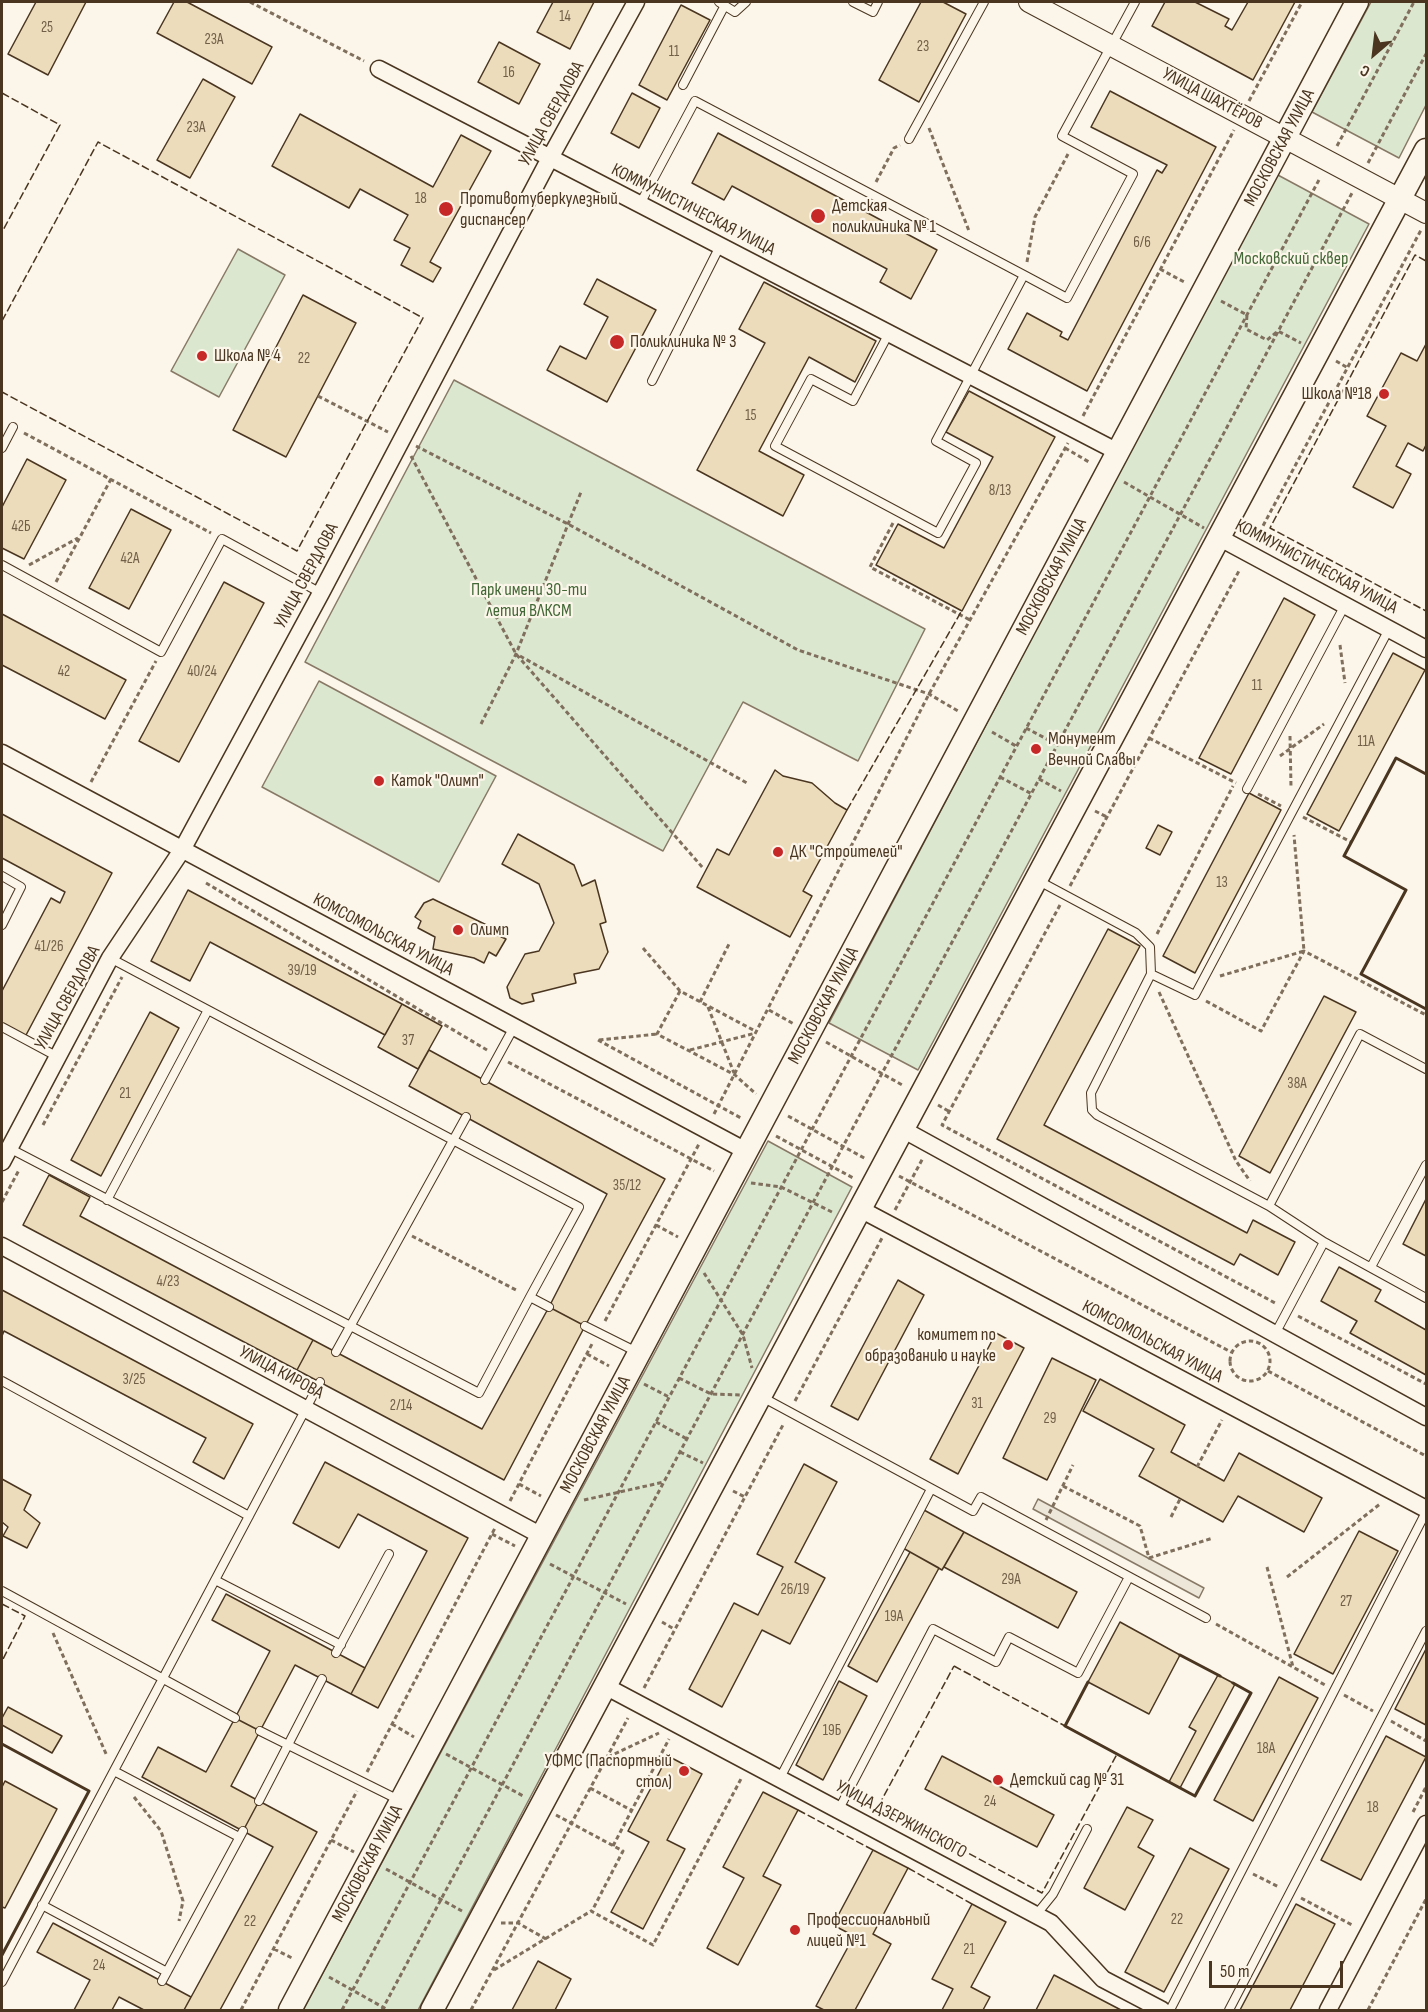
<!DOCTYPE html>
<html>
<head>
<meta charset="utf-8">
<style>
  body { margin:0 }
  #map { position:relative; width:1428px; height:2012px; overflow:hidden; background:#fbf6e9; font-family:"Sofia Sans Condensed",sans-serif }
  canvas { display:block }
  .frame { position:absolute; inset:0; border:3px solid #4a3520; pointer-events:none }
  .north { position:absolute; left:1344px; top:24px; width:60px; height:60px; -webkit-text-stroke:4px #fbf6e9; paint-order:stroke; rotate:208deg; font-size:16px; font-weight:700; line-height:24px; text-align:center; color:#4a3520 }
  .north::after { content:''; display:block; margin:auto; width:21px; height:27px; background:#4a3520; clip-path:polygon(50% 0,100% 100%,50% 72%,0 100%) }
  .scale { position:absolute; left:1209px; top:1961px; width:134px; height:27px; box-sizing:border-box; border:3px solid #4a3520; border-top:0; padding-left:8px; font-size:18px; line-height:21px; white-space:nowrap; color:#4a3520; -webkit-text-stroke:4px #fbf6e9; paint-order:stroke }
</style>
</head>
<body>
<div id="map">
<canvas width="1428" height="2012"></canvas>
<div class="frame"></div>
<div class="north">С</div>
<div class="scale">50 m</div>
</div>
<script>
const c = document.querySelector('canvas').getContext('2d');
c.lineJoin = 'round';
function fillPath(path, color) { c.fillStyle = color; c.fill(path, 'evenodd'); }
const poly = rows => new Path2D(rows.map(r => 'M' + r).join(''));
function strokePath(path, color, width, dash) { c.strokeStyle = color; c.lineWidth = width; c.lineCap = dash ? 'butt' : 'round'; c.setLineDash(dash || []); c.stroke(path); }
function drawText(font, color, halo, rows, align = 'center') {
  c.font = font + ' "Sofia Sans Condensed",sans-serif'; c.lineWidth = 4.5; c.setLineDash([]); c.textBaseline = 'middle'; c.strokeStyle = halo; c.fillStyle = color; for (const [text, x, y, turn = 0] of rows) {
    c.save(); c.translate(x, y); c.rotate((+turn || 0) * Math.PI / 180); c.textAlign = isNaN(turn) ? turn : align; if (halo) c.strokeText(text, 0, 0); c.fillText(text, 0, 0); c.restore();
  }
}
const green = poly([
  [1371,2,1426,2,1426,105,1399,158,1312,112,1371,2],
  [1276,174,1369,224,918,1070,829,1023,1276,174],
  [238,249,285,275,219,397,171,371,238,249],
  [454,380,925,629,858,761,743,702,663,851,305,662,454,380],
  [319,681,496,776,439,882,262,787,319,681],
  [768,1141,852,1187,418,2010,303,2010,768,1141]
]);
const parking = poly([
  [1038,1499,1204,1588,1199,1598,1033,1509,1038,1499]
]);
const building = poly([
  [36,2,86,2,48,75,8,54,36,2],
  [174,2,187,2,272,47,252,84,157,33,174,2],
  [553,2,594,2,570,49,537,32,553,2],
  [921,2,943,2,966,14,919,102,879,80,921,2],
  [1165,2,1195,2,1229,19,1225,26,1232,30,1248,2,1295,2,1253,80,1152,26,1165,2],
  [681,5,710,20,667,100,639,85,681,5],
  [499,42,540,64,519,104,478,82,499,42],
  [203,79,235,97,190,178,157,160,203,79],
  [1110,91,1216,147,1087,391,1008,349,1027,313,1062,332,1060,336,1068,340,1157,170,1162,173,1167,165,1091,127,1110,91],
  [632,93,660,108,639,148,611,133,632,93],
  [300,114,433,187,461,135,491,151,430,262,441,268,433,282,401,265,410,248,394,240,408,215,360,189,349,208,272,166,300,114],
  [718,133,937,250,911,299,880,282,887,269,732,186,724,200,692,183,718,133],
  [597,279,656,310,607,402,547,370,560,346,586,359,608,317,584,304,597,279],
  [764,282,876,341,855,382,809,357,759,451,804,475,783,516,697,470,765,343,739,329,764,282],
  [303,295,356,323,286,457,233,430,303,295],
  [1426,344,1426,445,1423,451,1408,443,1396,466,1411,474,1393,508,1353,487,1386,426,1367,416,1401,353,1417,361,1426,344],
  [969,391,1055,437,962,611,876,565,898,524,944,548,993,457,946,432,969,391],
  [27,459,66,480,24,559,2,548,2,507,27,459],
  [131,509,171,530,129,609,89,588,131,509],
  [224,582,264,603,179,762,139,741,224,582],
  [1284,598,1315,615,1231,774,1199,758,1284,598],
  [2,614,126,680,105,719,2,665,2,614],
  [1393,653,1425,670,1339,831,1307,814,1393,653],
  [775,770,783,776,812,783,835,803,847,810,803,891,812,896,790,937,697,887,717,849,729,855,775,770],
  [1249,793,1281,810,1195,973,1163,956,1249,793],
  [2,814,112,873,25,1037,2,1024,2,991,51,898,60,903,65,892,2,858,2,814],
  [1158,825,1172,832,1160,855,1146,848,1158,825],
  [518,834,574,865,582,886,595,880,606,922,600,924,608,952,599,969,574,974,576,983,532,994,534,1001,522,1004,510,998,507,987,525,954,539,951,554,923,539,884,502,864,518,834],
  [188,890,402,1004,385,1035,210,942,190,981,151,961,188,890],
  [433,899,499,931,497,935,506,939,496,956,489,952,484,963,474,958,433,949,435,937,418,928,421,921,415,917,424,903,433,899],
  [1108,929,1140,946,1044,1125,1247,1233,1253,1220,1295,1242,1278,1275,1240,1254,1234,1265,997,1139,1108,929],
  [1324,996,1356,1012,1270,1173,1239,1156,1324,996],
  [402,1004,442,1026,418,1069,378,1047,402,1004],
  [150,1012,179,1028,101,1176,71,1160,150,1012],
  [429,1050,665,1179,585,1326,549,1307,607,1194,409,1086,429,1050],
  [49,1175,90,1197,80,1216,313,1340,297,1370,23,1225,49,1175],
  [1426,1199,1426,1256,1403,1244,1426,1199],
  [1339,1267,1381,1290,1375,1301,1426,1330,1426,1375,1350,1333,1357,1321,1321,1301,1339,1267],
  [898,1280,924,1295,858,1420,831,1406,898,1280],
  [2,1290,253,1424,224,1479,193,1462,206,1438,4,1331,2,1336,2,1290],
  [549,1307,585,1326,504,1480,297,1370,313,1340,482,1429,549,1307],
  [996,1333,1024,1348,958,1474,930,1459,996,1333],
  [1052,1358,1096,1380,1047,1480,1003,1458,1052,1358],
  [1100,1379,1185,1425,1171,1452,1224,1481,1239,1453,1322,1498,1304,1532,1238,1496,1223,1522,1139,1476,1154,1449,1083,1411,1100,1379],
  [325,1462,468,1538,378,1708,351,1694,427,1551,358,1514,339,1548,293,1523,325,1462],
  [804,1464,837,1482,795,1562,825,1578,790,1644,762,1630,722,1707,689,1689,734,1603,758,1615,783,1567,757,1554,804,1464],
  [2,1479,31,1495,24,1510,40,1523,27,1548,3,1536,8,1527,2,1522,2,1479],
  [924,1510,964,1532,942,1570,903,1548,924,1510],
  [1359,1531,1398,1551,1333,1674,1294,1654,1359,1531],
  [964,1532,1077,1592,1058,1628,944,1567,964,1532],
  [910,1552,939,1568,877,1682,848,1666,910,1552],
  [226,1594,365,1668,351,1694,295,1665,260,1731,235,1718,270,1651,212,1620,226,1594],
  [1120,1622,1180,1655,1149,1714,1088,1682,1120,1622],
  [1426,1649,1426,1725,1395,1709,1426,1649],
  [1218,1675,1235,1684,1180,1788,1169,1782,1196,1731,1189,1727,1218,1675],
  [1279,1677,1318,1698,1253,1821,1214,1800,1279,1677],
  [839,1681,867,1696,823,1780,796,1765,839,1681],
  [8,1707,62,1736,52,1753,2,1725,2,1718,8,1707],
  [235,1718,260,1731,231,1786,259,1801,243,1831,142,1777,158,1747,206,1772,235,1718],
  [1386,1736,1426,1757,1361,1880,1321,1860,1386,1736],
  [668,1756,702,1774,667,1840,685,1849,643,1929,611,1912,649,1842,628,1831,668,1756],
  [942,1756,1054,1815,1037,1847,925,1789,942,1756],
  [5,1781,57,1809,5,1908,2,1907,2,1787,5,1781],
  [763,1792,798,1810,763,1876,781,1885,738,1965,707,1948,744,1878,723,1867,763,1792],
  [259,1801,317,1832,220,2010,184,2010,273,1847,243,1831,259,1801],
  [1127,1807,1153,1820,1138,1847,1154,1856,1125,1910,1084,1888,1127,1807],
  [1190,1848,1229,1869,1164,1992,1125,1972,1190,1848],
  [873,1850,908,1868,873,1934,891,1944,855,2010,824,2010,816,2006,854,1936,833,1925,873,1850],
  [972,1904,1006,1922,971,1987,990,1997,983,2010,942,2010,953,1989,932,1979,972,1904],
  [1296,1904,1335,1924,1290,2010,1240,2010,1296,1904],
  [53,1923,191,1997,184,2010,144,2010,119,1997,112,2010,74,2010,90,1980,37,1952,53,1923],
  [538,1961,571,1979,555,2010,512,2010,538,1961],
  [1054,1975,1121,2010,1036,2010,1054,1975]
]);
const path = poly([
  [250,2,364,61],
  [1249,101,1302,2],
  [929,128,969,231],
  [1337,146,1414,2],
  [1368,163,1426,54],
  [876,182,894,148,900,145],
  [1027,262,1035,217,1068,154],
  [1160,269,1186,283],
  [1221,301,1247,315,1246,329,1267,340,1278,331,1301,343],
  [1336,361,1348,368],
  [318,396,388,432],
  [1083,416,1234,130],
  [24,433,211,533],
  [416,446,568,524,798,650,929,694,958,711],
  [1065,448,1089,462],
  [411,456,516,654,703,868],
  [1124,482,1204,528],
  [893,523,870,567,970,620],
  [1256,539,1421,230],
  [29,565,78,538],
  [56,582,111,479],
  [1340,645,1345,683],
  [520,656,747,783],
  [481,724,516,654,581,492],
  [1026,728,1058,745],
  [992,732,1016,746],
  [1290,736,1291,787],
  [1149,738,1236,783],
  [1280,756,1324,724],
  [1000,777,1032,794],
  [1039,779,1061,791],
  [91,782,156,661],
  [1258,794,1281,806],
  [1095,811,1107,817],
  [1303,817,1351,842],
  [206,883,487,1050],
  [1070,886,1240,569],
  [1060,905,942,1125,1277,1304],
  [1157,934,1233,786],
  [643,948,680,991,757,1032],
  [1220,976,1304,951,1294,835],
  [680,991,657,1034,735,1075,756,1094],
  [1159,992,1236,1161,1250,1181],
  [1206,1001,1261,1031,1304,951,1426,1015],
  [700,1002,730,942],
  [708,1007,734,1073],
  [769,1010,794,1024],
  [598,1040,741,1118],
  [599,1040,657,1034],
  [826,1042,904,1086],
  [690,1050,756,1033],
  [508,1062,714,1171],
  [938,1105,950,1112],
  [714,1114,929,694,1068,443],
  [788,1116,866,1159],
  [43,1125,122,977],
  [776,1136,855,1179],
  [899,1176,1231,1352],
  [751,1183,781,1187,834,1213],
  [2,1202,19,1170],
  [895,1210,923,1158],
  [656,1225,678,1237],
  [412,1236,518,1291],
  [704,1273,743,1335,752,1368],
  [1298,1316,1426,1384],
  [605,1321,699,1144],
  '1230 1361a20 20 0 1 1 40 0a20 20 0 1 1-40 0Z',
  [587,1354,609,1366],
  [1268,1371,1426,1456],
  [679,1378,711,1394,740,1395],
  [644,1384,669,1397],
  [795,1401,882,1238],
  [656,1422,687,1439],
  [680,1452,703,1463],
  [1197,1467,1222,1420],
  [519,1484,541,1496],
  [1063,1486,1140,1526,1149,1558,1213,1538],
  [733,1491,745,1497],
  [584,1500,664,1482],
  [510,1501,593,1342],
  [1171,1517,1180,1499],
  [1046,1520,1073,1465],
  [492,1534,515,1546],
  [550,1564,626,1604],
  [1267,1567,1293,1667],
  [1287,1577,1380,1504],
  [662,1622,674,1629],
  [1216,1624,1325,1685],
  [53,1633,107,1756],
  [644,1688,784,1423],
  [1344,1695,1373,1711],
  [1391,1721,1426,1741],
  [392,1724,414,1737],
  [446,1754,525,1797],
  [608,1757,659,1733],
  [367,1772,495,1528],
  [590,1788,631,1810],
  [134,1797,161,1831,183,1901,179,1921],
  [1413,1812,1426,1787],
  [556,1815,623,1851,592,1911],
  [331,1840,354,1852],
  [613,1846,669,1739],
  [386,1869,462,1911],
  [1253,1874,1279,1887],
  [1301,1898,1354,1926],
  [501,1923,518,1923,546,1939],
  [274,1949,294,1959],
  [494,1970,591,1911,653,1945,742,1777],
  [329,1977,388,2010],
  [241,2010,357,1791],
  [342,2010,1320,178],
  [382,2010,1352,193],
  [471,2010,628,1718],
  [1368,2010,1426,1899]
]);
const service = poly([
  [719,2,735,12,746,2],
  [853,2,873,12,878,2],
  [683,85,725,5],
  [909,139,984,2],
  [640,204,695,101,1024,275],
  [889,333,853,401,811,379,775,446,938,533,976,463,936,441,1024,275,1067,298,1133,174,1062,136,1135,2],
  [652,381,720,246],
  [2,448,13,427],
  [2,565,161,652,222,539,321,593],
  [1247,789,1345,605],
  [2,876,21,887,2,925],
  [1037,880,1136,933,1150,947,1151,974,1091,1093,1092,1110,1097,1115,1269,1206,1324,1242,1275,1334],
  [1151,974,1195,995,1389,629],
  [2,1027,58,1057],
  [485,1080,514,1027],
  [9,1148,479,1393,530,1297,579,1207,110,958],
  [107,1200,208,1010],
  [1269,1206,1360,1034,1426,1069],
  [1324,1242,1426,1298],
  [1371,1267,1426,1165],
  [530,1297,549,1307],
  [585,1326,639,1353],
  [336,1352,466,1117],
  [2,1381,249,1516],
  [762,1397,973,1511,981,1497,1206,1618],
  [215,1580,341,1645],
  [2,1591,235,1718],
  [336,1653,389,1554],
  [260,1731,401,1801],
  [114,1771,239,1837],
  [780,1778,931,1489],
  [259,1801,322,1679],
  [839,1809,933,1629,996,1662,1009,1637,1078,1673,1129,1577],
  [42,1905,167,1972],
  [1036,1915,1053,1894,1087,1829],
  [162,1981,243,1831],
  [2,1982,320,1382],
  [1170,2010,1426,1512],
  [1229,2010,1426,1631]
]);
const minor = poly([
  [379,69,1118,452],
  [1218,537,1426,649],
  [2,753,746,1151],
  [902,1129,1426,1417],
  [2,1162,110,958,182,850,321,593,550,158,636,2],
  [860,1209,1426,1509],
  [2,1246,542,1536],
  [605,1686,1051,1923,1103,1979,1162,2010],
  [1328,2010,1426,1824]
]);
const tertiary = poly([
  [1029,2,1426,213]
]);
const secondary = poly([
  [290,2010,1357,2],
  [432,2010,1426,150]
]);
const fence = poly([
  [2,93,60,125,2,232],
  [1426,261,1415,255,1270,528,1426,611],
  [2,321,98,142,423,318,297,551,2,392],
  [847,810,961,612],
  [2,1604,25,1616,2,1661],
  [954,1666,1117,1754,1042,1893,879,1805,954,1666],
  [798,1810,873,1850],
  [908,1868,972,1904]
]);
const wall = poly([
  [1426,774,1396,758,1344,856,1406,890,1361,974,1426,1009],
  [1180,1655,1220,1676],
  [1088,1682,1065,1726,1195,1796,1251,1693,1233,1683],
  [2,1744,89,1791,2,1955]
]);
const markers = [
  [446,209,8,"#c62828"],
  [818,216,8,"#c62828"],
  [617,342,8,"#c62828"],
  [202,356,6,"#c62828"],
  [1384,394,6,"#c62828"],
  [1036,749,6,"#c62828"],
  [379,781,6,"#c62828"],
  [778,852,6,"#c62828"],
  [458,930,6,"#c62828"],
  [1008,1345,6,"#c62828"],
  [684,1771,6,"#c62828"],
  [998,1780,6,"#c62828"],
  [795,1930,6,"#c62828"]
];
const numberNames = [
  ["14",565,17],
  ["25",47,28],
  ["23А",214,40],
  ["23",923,47],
  ["11",674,52],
  ["16",509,73],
  ["23А",196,128],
  ["18",421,199],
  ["6/6",1142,243],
  ["22",304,359],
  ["15",751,416],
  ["8/13",1000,491],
  ["42Б",21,527],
  ["42А",130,559],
  ["42",64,672],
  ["40/24",202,672],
  ["11",1257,686],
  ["11А",1366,742],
  ["13",1222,883],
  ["41/26",49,947],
  ["39/19",302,971],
  ["37",408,1041],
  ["38А",1297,1084],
  ["21",125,1094],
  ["35/12",627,1186],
  ["4/23",168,1282],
  ["3/25",134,1380],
  ["31",977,1404],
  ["2/14",401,1406],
  ["29",1050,1419],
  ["29А",1011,1580],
  ["26/19",795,1590],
  ["27",1346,1602],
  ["19А",894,1617],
  ["19Б",832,1731],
  ["18А",1266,1749],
  ["24",990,1802],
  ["18",1373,1808],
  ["22",1177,1920],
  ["22",250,1922],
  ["21",969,1950],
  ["24",99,1966]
];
const streetNames = [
  ["УЛИЦА ШАХТЁРОВ",1212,99,28],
  ["УЛИЦА СВЕРДЛОВА",552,114,-61],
  ["МОСКОВСКАЯ УЛИЦА",1280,148,-62],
  ["КОММУНИСТИЧЕСКАЯ УЛИЦА",693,210,27],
  ["КОММУНИСТИЧЕСКАЯ УЛИЦА",1316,567,28],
  ["УЛИЦА СВЕРДЛОВА",307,576,-62],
  ["МОСКОВСКАЯ УЛИЦА",1052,577,-62],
  ["КОМСОМОЛЬСКАЯ УЛИЦА",383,935,28],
  ["УЛИЦА СВЕРДЛОВА",68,998,-61],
  ["МОСКОВСКАЯ УЛИЦА",824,1006,-62],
  ["КОМСОМОЛЬСКАЯ УЛИЦА",1152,1342,28],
  ["УЛИЦА КИРОВА",281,1373,28],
  ["МОСКОВСКАЯ УЛИЦА",596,1435,-62],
  ["УЛИЦА ДЗЕРЖИНСКОГО",901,1820,28],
  ["МОСКОВСКАЯ УЛИЦА",368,1864,-62]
];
const poiNames = [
  ["Противотуберкулезный",460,199],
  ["диспансер",460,220],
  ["Детская",832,206],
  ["поликлиника № 1",832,227],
  ["Поликлиника № 3",630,342],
  ["Школа № 4",214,356],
  ["Школа №18",1372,394,"right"],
  ["Монумент",1048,739],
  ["Вечной Славы",1048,760],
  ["Каток \"Олимп\"",391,781],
  ["ДК \"Строителей\"",790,852],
  ["Олимп",470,930],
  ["комитет по",996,1335,"right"],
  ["образованию и науке",996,1356,"right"],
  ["УФМС (Паспортный",672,1761,"right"],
  ["стол)",672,1782,"right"],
  ["Детский сад № 31",1010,1780],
  ["Профессиональный",807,1920],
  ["лицей №1",807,1941]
];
const parkNames = [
  ["Московский сквер",1291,259],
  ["Парк имени 30-ти",529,590],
  ["летия ВЛКСМ",529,611]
];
fillPath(green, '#dce7d0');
strokePath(green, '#887966', 1.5);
fillPath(parking, '#ede7d9');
strokePath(parking, '#887966', 1.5);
fillPath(building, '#ecdcbc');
strokePath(building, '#4a3520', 1.5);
strokePath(service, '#4a3520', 10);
strokePath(minor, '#4a3520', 19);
strokePath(tertiary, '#4a3520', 22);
strokePath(secondary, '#4a3520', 25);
strokePath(path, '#7f6f5c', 3, [4.5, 3]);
strokePath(service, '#fbf6e9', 8);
strokePath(minor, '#fbf6e9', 16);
strokePath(tertiary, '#fbf6e9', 20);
strokePath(secondary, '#fbf6e9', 22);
strokePath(fence, '#4a3520', 1.5, [8, 3]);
strokePath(wall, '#4a3520', 3);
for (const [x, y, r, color] of markers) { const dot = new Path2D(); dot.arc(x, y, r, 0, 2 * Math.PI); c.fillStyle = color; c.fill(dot); strokePath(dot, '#fbf6e9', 2); }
drawText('15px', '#725f47', null, numberNames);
drawText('18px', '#4a3520', '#fbf6e9', streetNames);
drawText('18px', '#4a3520', '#fbf6e9', poiNames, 'left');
drawText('18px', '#436837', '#fbf6e9', parkNames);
</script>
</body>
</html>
